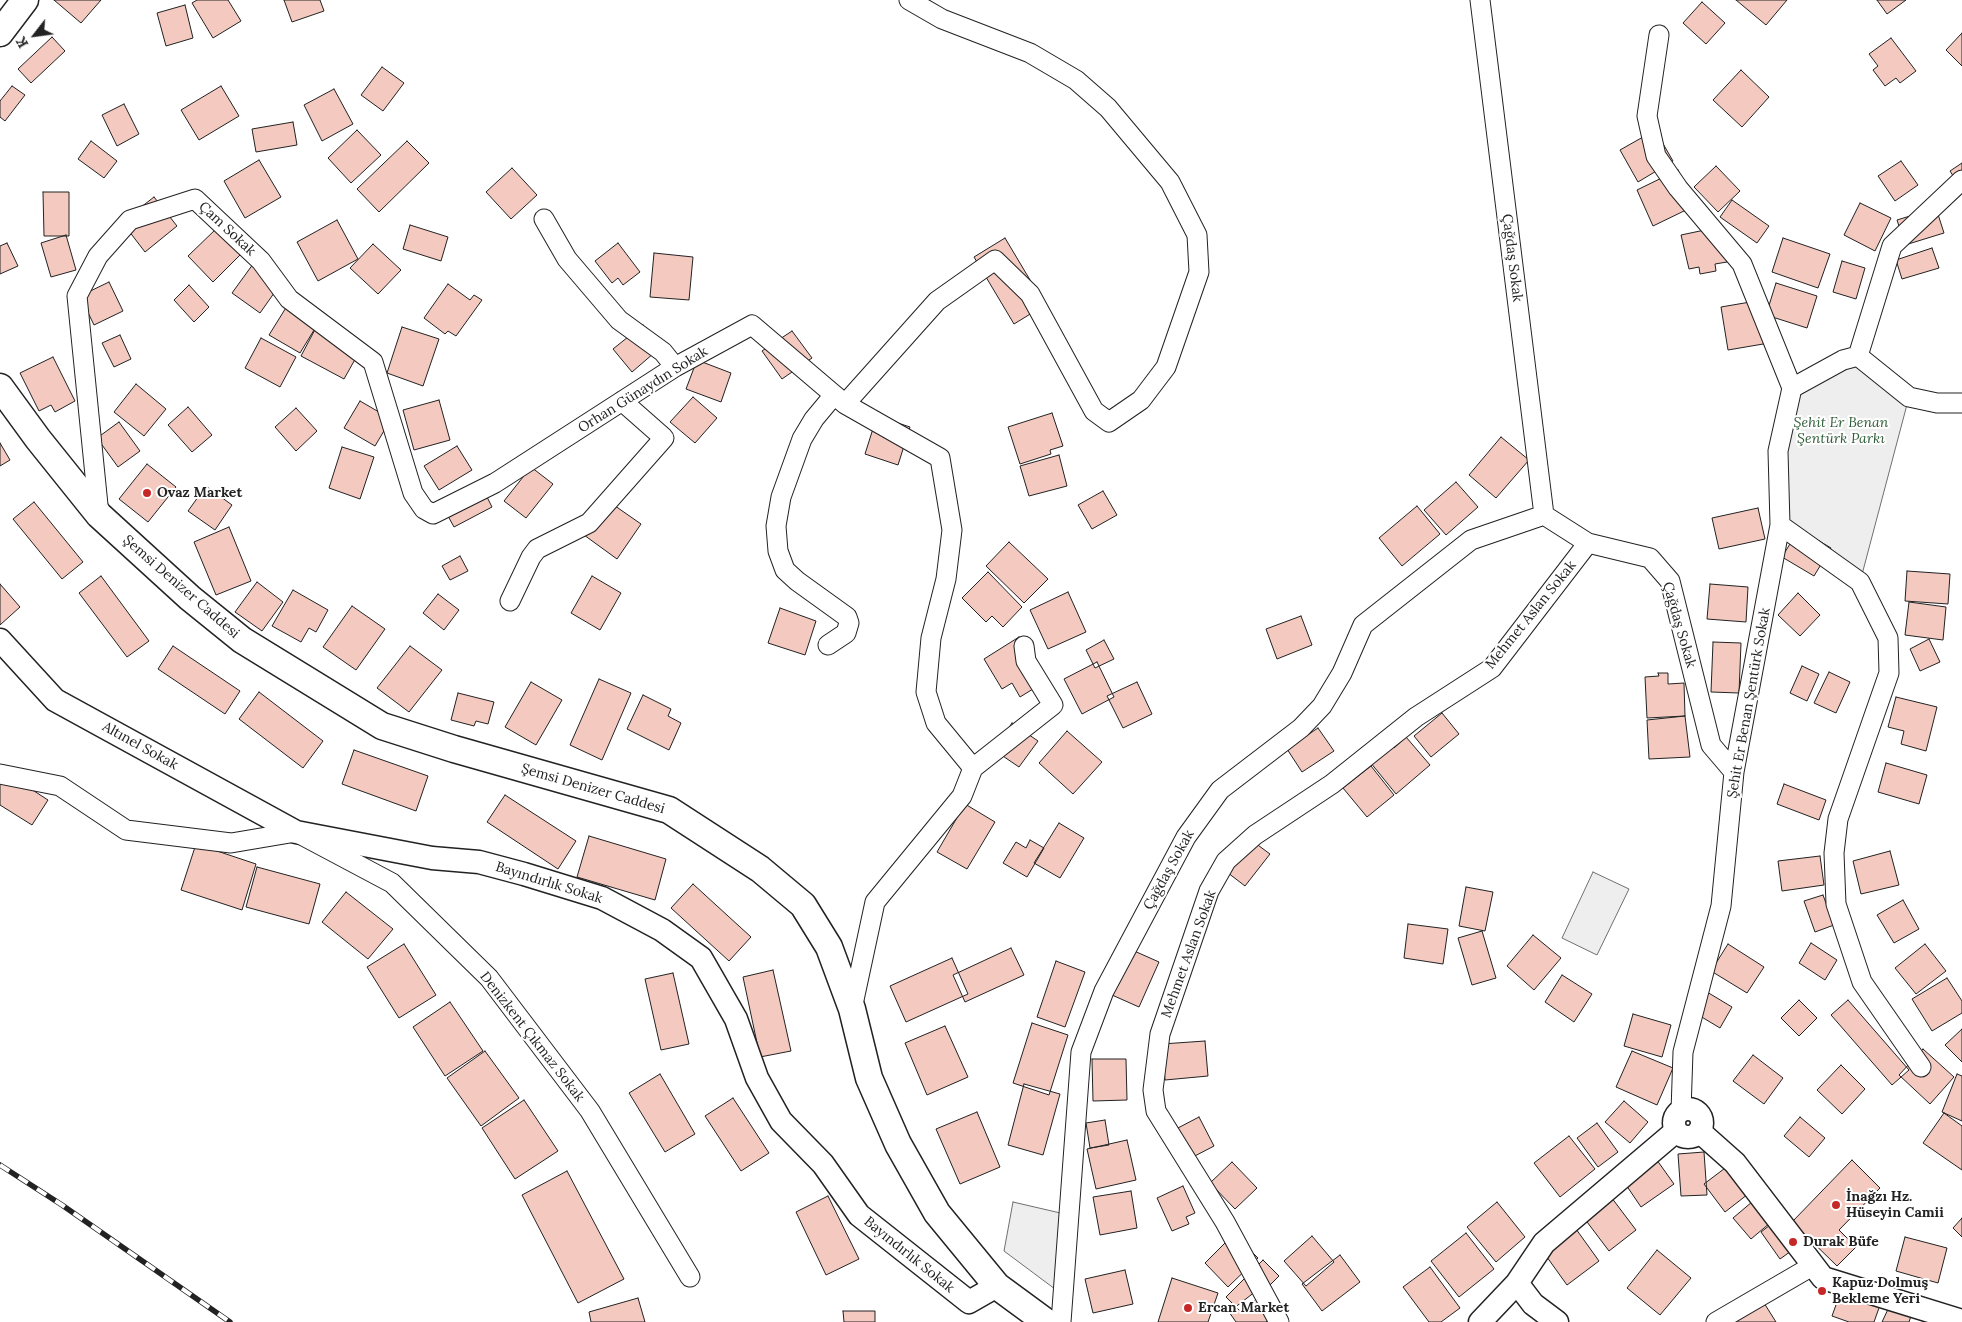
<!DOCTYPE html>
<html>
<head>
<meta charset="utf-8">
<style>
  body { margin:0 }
  #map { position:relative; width:1962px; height:1322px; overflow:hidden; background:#fff; font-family:Lora,serif }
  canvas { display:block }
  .north { position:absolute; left:10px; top:10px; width:50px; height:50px; -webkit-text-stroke:4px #fff; paint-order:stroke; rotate:240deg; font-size:14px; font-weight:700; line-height:20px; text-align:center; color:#222 }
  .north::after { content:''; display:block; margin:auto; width:18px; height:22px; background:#222; clip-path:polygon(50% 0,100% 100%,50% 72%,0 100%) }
</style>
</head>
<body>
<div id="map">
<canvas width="1962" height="1322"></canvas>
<div class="north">K</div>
</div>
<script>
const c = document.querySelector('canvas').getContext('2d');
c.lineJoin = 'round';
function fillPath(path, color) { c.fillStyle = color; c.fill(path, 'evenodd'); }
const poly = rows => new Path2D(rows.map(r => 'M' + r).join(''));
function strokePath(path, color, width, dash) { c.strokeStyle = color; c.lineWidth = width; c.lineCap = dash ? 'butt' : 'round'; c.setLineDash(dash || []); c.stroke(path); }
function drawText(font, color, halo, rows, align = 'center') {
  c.font = font + ' Lora,serif'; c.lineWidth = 4; c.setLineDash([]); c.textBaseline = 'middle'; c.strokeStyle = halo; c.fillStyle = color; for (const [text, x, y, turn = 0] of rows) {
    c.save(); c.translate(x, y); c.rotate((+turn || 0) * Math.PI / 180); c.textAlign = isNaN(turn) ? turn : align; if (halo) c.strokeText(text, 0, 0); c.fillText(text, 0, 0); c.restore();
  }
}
const green = poly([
  [1858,356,1909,397,1860,582,1780,525,1792,388,1858,356],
  [1593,872,1629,889,1597,955,1562,938,1593,872],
  [1013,1202,1069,1215,1063,1295,1004,1251,1013,1202]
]);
const building = poly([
  [54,0,101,0,81,23,54,0],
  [197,0,228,0,241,21,213,38,192,3,197,0],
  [284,0,320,0,324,11,292,22,284,0],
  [1736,0,1787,0,1766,25,1736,0],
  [1877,0,1906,0,1887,14,1877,0],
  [1702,2,1725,23,1706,44,1683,23,1702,2],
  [185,5,193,38,166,46,157,13,185,5],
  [1962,33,1962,66,1946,50,1962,33],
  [52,37,65,51,31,83,18,69,52,37],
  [1891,38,1916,71,1900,83,1896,78,1885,86,1873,70,1878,66,1869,54,1891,38],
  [382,67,404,83,383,111,361,95,382,67],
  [1741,70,1769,97,1742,127,1713,100,1741,70],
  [12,86,25,95,5,121,0,117,0,101,12,86],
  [221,86,239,116,199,140,181,110,221,86],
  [334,89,353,124,322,141,304,105,334,89],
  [124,104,139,134,117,146,102,115,124,104],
  [293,122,297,145,256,152,252,129,293,122],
  [1654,128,1673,161,1638,182,1620,150,1643,137,1654,128],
  [357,130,381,155,351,183,328,158,357,130],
  [91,141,117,161,104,178,78,159,91,141],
  [407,141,429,163,379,212,357,189,407,141],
  [259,160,281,197,245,218,224,181,259,160],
  [1901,161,1918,185,1895,201,1878,176,1901,161],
  [1962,163,1962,190,1950,171,1962,163],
  [1716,166,1740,191,1718,212,1694,187,1716,166],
  [512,168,537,195,511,219,486,192,512,168],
  [1678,170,1691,198,1686,210,1653,226,1637,190,1678,170],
  [43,192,69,192,69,236,44,236,43,192],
  [154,197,177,226,145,252,122,222,154,197],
  [1732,200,1769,226,1757,243,1720,217,1732,200],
  [1860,203,1891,218,1875,251,1844,235,1860,203],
  [1936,208,1944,233,1905,245,1897,220,1936,208],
  [337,220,358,259,318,281,297,242,337,220],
  [410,225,448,237,441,261,403,249,410,225],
  [1719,227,1727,262,1715,264,1716,271,1700,274,1699,267,1689,269,1681,235,1719,227],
  [216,229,240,255,213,282,188,256,216,229],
  [66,235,76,270,51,277,41,243,66,235],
  [1005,238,1045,305,1014,324,974,257,1005,238],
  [1783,238,1830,254,1818,288,1772,272,1783,238],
  [7,243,18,266,0,274,0,246,7,243],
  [618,243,640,272,623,285,618,278,612,283,595,261,618,243],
  [373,244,401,270,378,294,350,268,373,244],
  [1932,248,1939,268,1902,279,1896,260,1932,248],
  [654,253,693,257,689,300,650,297,654,253],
  [256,260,284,279,260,313,232,293,256,260],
  [1842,261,1865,268,1856,299,1833,292,1842,261],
  [109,282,123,311,94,325,80,296,109,282],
  [1776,283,1817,296,1807,328,1766,315,1776,283],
  [448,284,470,300,474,295,482,300,456,336,448,331,445,334,424,318,448,284],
  [189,285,209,307,194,322,174,300,189,285],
  [292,298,322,317,300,353,269,335,292,298],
  [1762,300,1769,343,1728,350,1721,307,1762,300],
  [319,322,362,347,344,379,301,356,319,322],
  [643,325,661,347,632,372,613,349,643,325],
  [402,327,439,339,423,386,387,373,402,327],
  [792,331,812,358,782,379,762,351,792,331],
  [120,335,131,359,114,367,102,343,120,335],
  [261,338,296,357,280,387,245,368,261,338],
  [53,357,75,401,55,412,51,405,39,411,20,373,53,357],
  [697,360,731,373,721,402,686,389,697,360],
  [136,384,166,409,144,436,114,412,136,384],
  [693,397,717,418,695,443,670,422,693,397],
  [439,400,450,440,414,450,403,410,439,400],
  [360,401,391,419,375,446,344,428,360,401],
  [188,407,212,435,192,452,168,425,188,407],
  [296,408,317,431,296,451,275,427,296,408],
  [1052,413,1063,446,1050,450,1051,454,1020,464,1008,427,1052,413],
  [877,416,910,427,898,465,865,454,877,416],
  [119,422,140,451,118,467,97,438,119,422],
  [1501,437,1529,460,1496,498,1469,475,1501,437],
  [0,443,10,460,0,466,0,443],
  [457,446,472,470,439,490,424,466,457,446],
  [342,447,374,457,360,499,329,488,342,447],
  [1059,455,1067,486,1029,496,1020,466,1059,455],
  [147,464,176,487,148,522,119,499,147,464],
  [531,467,553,484,526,518,504,501,531,467],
  [1456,482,1478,507,1446,535,1424,510,1456,482],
  [480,483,492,507,454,527,441,503,480,483],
  [206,486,232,505,215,530,188,511,206,486],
  [1103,491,1117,515,1092,529,1078,505,1103,491],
  [608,501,641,524,617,559,584,535,608,501],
  [34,502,83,562,62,579,13,519,34,502],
  [1417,506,1440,534,1402,566,1379,538,1417,506],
  [1758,508,1765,539,1719,549,1712,518,1758,508],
  [229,527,251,581,216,595,194,542,229,527],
  [1799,529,1831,548,1814,576,1782,557,1799,529],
  [1009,542,1048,579,1024,603,986,566,1009,542],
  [460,556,468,571,450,580,442,566,460,556],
  [1907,571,1950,574,1948,604,1905,601,1907,571],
  [988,572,1022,607,1003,627,992,616,986,622,962,598,988,572],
  [101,576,149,641,127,657,79,593,101,576],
  [592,576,621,593,600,630,571,613,592,576],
  [257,582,283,602,262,631,235,612,257,582],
  [0,584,20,607,0,625,0,584],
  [1710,584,1748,587,1746,622,1707,619,1710,584],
  [293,590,328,610,316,632,309,628,301,642,272,626,293,590],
  [1068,592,1086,632,1048,649,1030,610,1068,592],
  [1798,593,1820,615,1800,636,1778,615,1798,593],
  [438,594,459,610,444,630,423,613,438,594],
  [1909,602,1946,607,1943,640,1905,635,1909,602],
  [352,606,385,629,356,670,323,647,352,606],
  [780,608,816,621,805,655,768,643,780,608],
  [1301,616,1312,645,1277,659,1266,629,1301,616],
  [1019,637,1046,681,1020,697,1012,683,1002,689,984,659,1019,637],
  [1929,639,1940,662,1920,671,1910,649,1929,639],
  [1104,640,1114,659,1095,668,1086,650,1104,640],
  [1713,642,1741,643,1739,693,1711,692,1713,642],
  [173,646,240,691,225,714,158,669,173,646],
  [410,646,442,670,409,712,377,688,410,646],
  [1097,662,1114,697,1082,714,1064,679,1097,662],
  [1802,666,1819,674,1807,701,1790,693,1802,666],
  [1829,672,1850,682,1836,713,1814,703,1829,672],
  [1658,673,1668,673,1668,684,1684,683,1685,716,1647,718,1645,677,1659,676,1658,673],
  [599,679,631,693,602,760,570,745,599,679],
  [531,682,562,700,536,745,505,727,531,682],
  [1137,682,1152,714,1123,728,1107,696,1137,682],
  [259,692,323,741,303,768,239,719,259,692],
  [458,693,494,702,488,724,476,721,474,726,451,720,458,693],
  [643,695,671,709,668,716,681,723,669,750,627,729,643,695],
  [1896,697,1937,707,1926,751,1901,744,1904,731,1888,727,1896,697],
  [1442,713,1459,734,1431,757,1414,736,1442,713],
  [1685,716,1690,757,1649,759,1647,720,1685,716],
  [1012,723,1038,741,1019,767,994,750,1012,723],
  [1318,728,1334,751,1302,772,1287,749,1318,728],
  [1067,731,1102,762,1073,794,1039,763,1067,731],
  [1406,737,1430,765,1396,794,1370,762,1391,744,1394,748,1406,737],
  [354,750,428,776,416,811,342,784,354,750],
  [1886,763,1927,775,1919,804,1878,792,1886,763],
  [1371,766,1394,795,1367,817,1343,788,1371,766],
  [0,769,48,800,32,825,0,805,0,769],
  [1784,784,1826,800,1819,820,1777,804,1784,784],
  [505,795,576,841,558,869,487,822,505,795],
  [965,804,995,822,967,869,937,852,965,804],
  [1059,823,1084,838,1060,878,1034,863,1059,823],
  [1243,834,1270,854,1245,886,1219,866,1243,834],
  [589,836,666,859,655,900,577,877,589,836],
  [1030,840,1044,848,1027,877,1003,863,1016,842,1026,848,1030,840],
  [196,844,256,864,242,910,181,890,196,844],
  [1890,851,1899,885,1861,894,1853,861,1890,851],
  [1820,856,1824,885,1782,891,1778,861,1820,856],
  [257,867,320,884,309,924,246,907,257,867],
  [693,884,751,937,729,961,671,908,693,884],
  [1466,887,1493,892,1485,931,1459,926,1466,887],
  [346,892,393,929,368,959,322,922,346,892],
  [1823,895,1834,925,1815,932,1804,901,1823,895],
  [1903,900,1919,929,1894,943,1877,915,1903,900],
  [1408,924,1448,929,1443,964,1404,958,1408,924],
  [1482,931,1496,978,1472,985,1458,938,1482,931],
  [1533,935,1561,958,1534,990,1507,966,1533,935],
  [1811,943,1837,960,1825,980,1799,963,1811,943],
  [404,944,436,995,399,1018,367,967,404,944],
  [1728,944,1764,967,1747,993,1711,971,1728,944],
  [1925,944,1946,971,1916,994,1895,968,1925,944],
  [1011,948,1024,975,965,1002,953,975,1011,948],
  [1132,950,1159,962,1139,1007,1112,995,1132,950],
  [952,958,968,994,906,1022,890,986,952,958],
  [1056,961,1085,972,1065,1027,1037,1017,1056,961],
  [773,970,791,1051,760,1057,743,977,773,970],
  [673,973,689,1044,661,1050,645,979,673,973],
  [1562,975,1592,994,1574,1022,1545,1002,1562,975],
  [1947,978,1962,1001,1962,1013,1932,1031,1912,999,1947,978],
  [1707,992,1732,1007,1720,1028,1695,1013,1707,992],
  [1799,1000,1817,1018,1799,1036,1781,1018,1799,1000],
  [1848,1000,1909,1070,1892,1085,1831,1015,1848,1000],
  [450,1002,483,1051,445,1076,413,1027,450,1002],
  [1633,1014,1671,1025,1662,1057,1624,1046,1633,1014],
  [1032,1023,1068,1035,1049,1095,1013,1083,1032,1023],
  [945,1026,968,1077,927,1095,905,1043,945,1026],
  [1962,1029,1962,1062,1945,1045,1962,1029],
  [1205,1041,1208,1076,1165,1080,1162,1044,1205,1041],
  [1923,1049,1954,1077,1930,1104,1899,1075,1923,1049],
  [485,1051,519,1098,481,1126,447,1078,485,1051],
  [1632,1051,1673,1068,1657,1105,1616,1087,1632,1051],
  [1753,1055,1783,1078,1764,1104,1733,1081,1753,1055],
  [1092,1059,1126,1059,1127,1100,1093,1101,1092,1059],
  [1841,1065,1865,1089,1842,1114,1817,1090,1841,1065],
  [660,1074,695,1134,665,1152,629,1093,660,1074],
  [1957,1074,1962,1076,1962,1121,1942,1112,1957,1074],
  [1024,1084,1060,1094,1043,1155,1008,1145,1024,1084],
  [733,1098,769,1153,741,1171,705,1116,733,1098],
  [524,1100,558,1151,515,1179,482,1128,524,1100],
  [1624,1101,1648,1122,1630,1143,1605,1122,1624,1101],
  [977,1112,1000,1167,960,1184,936,1129,977,1112],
  [1944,1113,1962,1126,1962,1170,1923,1143,1944,1113],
  [1199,1117,1214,1146,1191,1158,1176,1129,1199,1117],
  [1800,1117,1825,1138,1809,1157,1784,1136,1800,1117],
  [1105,1120,1109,1145,1090,1148,1086,1123,1105,1120],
  [1597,1123,1618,1152,1598,1167,1577,1138,1597,1123],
  [1569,1136,1595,1169,1560,1197,1534,1163,1569,1136],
  [1127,1140,1136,1180,1096,1189,1087,1149,1127,1140],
  [1704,1152,1707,1195,1681,1196,1678,1154,1704,1152],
  [1654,1156,1674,1184,1641,1207,1622,1179,1654,1156],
  [1741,1156,1761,1184,1725,1212,1704,1184,1741,1156],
  [1852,1160,1880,1188,1839,1230,1856,1247,1837,1266,1792,1222,1852,1160],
  [1232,1162,1257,1188,1235,1209,1210,1183,1232,1162],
  [567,1171,624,1279,578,1303,522,1195,567,1171],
  [1183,1186,1195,1213,1186,1217,1189,1224,1172,1231,1157,1198,1183,1186],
  [1131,1191,1137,1228,1100,1235,1093,1197,1131,1191],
  [1765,1191,1783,1212,1751,1239,1733,1218,1765,1191],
  [1608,1193,1636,1230,1609,1251,1581,1214,1608,1193],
  [828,1196,859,1259,826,1275,796,1212,828,1196],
  [1497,1202,1525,1237,1496,1262,1467,1227,1497,1202],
  [1962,1218,1962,1237,1953,1228,1962,1218],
  [1774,1222,1794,1249,1780,1259,1761,1232,1774,1222],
  [1576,1229,1599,1261,1567,1285,1544,1253,1576,1229],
  [1466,1233,1494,1269,1459,1297,1431,1261,1466,1233],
  [1234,1234,1258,1258,1228,1287,1205,1263,1234,1234],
  [1312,1236,1334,1262,1306,1286,1284,1261,1312,1236],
  [1905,1237,1947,1248,1938,1283,1896,1271,1905,1237],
  [1657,1250,1691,1278,1660,1315,1627,1288,1657,1250],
  [1340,1255,1360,1282,1322,1311,1302,1284,1340,1255],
  [1263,1260,1279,1276,1242,1313,1226,1297,1263,1260],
  [1430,1267,1460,1308,1441,1322,1429,1322,1403,1287,1430,1267],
  [1125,1270,1133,1304,1093,1313,1085,1279,1125,1270],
  [1846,1277,1885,1291,1874,1322,1849,1322,1832,1316,1846,1277],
  [1172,1278,1218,1293,1208,1322,1158,1322,1172,1278],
  [1260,1288,1270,1290,1279,1301,1276,1303,1282,1310,1266,1322,1236,1322,1229,1312,1260,1288],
  [1759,1295,1776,1322,1724,1322,1759,1295],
  [638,1298,645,1322,591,1322,589,1312,638,1298],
  [1890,1305,1911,1316,1909,1322,1882,1322,1890,1305],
  [843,1311,875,1311,875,1322,844,1322,843,1311]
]);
const minor = poly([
  [1480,0,1544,515,1588,543,1650,558,1670,581,1711,745,1734,772],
  [1659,35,1647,116,1656,156,1678,188,1742,264,1792,388,1778,451,1780,525,1734,772,1721,906,1683,1052,1681,1111],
  [544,219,567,259,619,320,663,352,675,367],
  [1858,356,1892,246,1962,180],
  [1858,356,1909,397,1937,403,1962,403],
  [1792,388,1843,360,1858,356],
  [845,404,937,301,995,260,1030,294,1094,411,1109,422,1141,400,1166,367,1199,272,1197,235,1170,182,1108,108,1076,80,1030,53,942,19,909,0],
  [99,515,77,296,98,256,130,220,195,199,261,261,289,299,373,362,413,493,424,509,433,514,495,483,675,367,752,325,845,404,940,458,952,530,946,579,931,638,926,692,936,723,973,768],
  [1780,525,1860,582,1888,638,1889,673,1838,819,1834,853,1836,904,1862,982,1921,1067],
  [510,601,531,557,537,549,589,523,664,438,622,401],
  [828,645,846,633,849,623,847,617,797,581,785,570,778,551,776,526,781,497,802,439,814,419,834,395],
  [973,768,1053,705,1026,661,1024,646],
  [0,774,60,786,126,830,231,843,296,832,392,883,489,978,590,1111,690,1277],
  [852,1009,875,902,962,796,973,768],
  [1061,1322,1081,1052,1104,991,1186,837,1220,790,1301,728,1322,706,1342,673,1363,625,1471,540,1544,515],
  [1279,1322,1225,1222,1156,1111,1153,1090,1160,1034,1209,891,1226,861,1255,835,1332,784,1416,717,1492,668,1588,543],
  [1716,1322,1814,1265]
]);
const tertiary = poly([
  [0,640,55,700,296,832,432,858,479,862,524,874,602,898,662,930,701,958,736,1019,757,1078,781,1121,823,1164,859,1215,969,1302,997,1286],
  '1674 1123a14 14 0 1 1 28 0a14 14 0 1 1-28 0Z',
  [1699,1131,1735,1163,1823,1278,1962,1321],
  [1517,1283,1533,1304,1557,1322],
  [1480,1322,1517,1283,1544,1243,1676,1131]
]);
const secondary = poly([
  [0,33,25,0],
  [0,387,38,439,99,515,190,598,242,640,382,726,454,749,669,810,760,869,803,905,829,947,852,1009,869,1078,898,1144,937,1213,997,1286,1046,1322]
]);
const rail = poly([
  [0,1165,62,1205,230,1322]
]);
const markers = [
  [147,493,5,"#c62828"],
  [1836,1205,5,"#c62828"],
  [1793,1242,5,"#c62828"],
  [1822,1291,5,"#c62828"],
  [1188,1308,5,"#c62828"]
];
const streetNames = [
  ["Çam Sokak",227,229,43],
  ["Çağdaş Sokak",1512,258,83],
  ["Orhan Günaydın Sokak",643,390,-32],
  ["Şemsi Denizer Caddesi",181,587,41],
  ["Mehmet Aslan Sokak",1531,615,-51],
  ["Çağdaş Sokak",1679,625,74],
  ["Şehit Er Benan Şentürk Sokak",1749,703,-80],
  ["Altınel Sokak",140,746,29],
  ["Şemsi Denizer Caddesi",593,789,16],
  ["Çağdaş Sokak",1169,870,-61],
  ["Bayındırlık Sokak",549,883,17],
  ["Mehmet Aslan Sokak",1189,954,-70],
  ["Denizkent Çıkmaz Sokak",532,1037,52],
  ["Bayındırlık Sokak",909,1255,39]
];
const parkNames = [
  ["Şehit Er Benan",1841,423],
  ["Şentürk Parkı",1841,439]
];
const poiNames = [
  ["Ovaz Market",157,493],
  ["İnağzı Hz.",1846,1197],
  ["Hüseyin Camii",1846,1213],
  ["Durak Büfe",1803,1242],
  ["Kapuz Dolmuş",1832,1283],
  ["Bekleme Yeri",1832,1299],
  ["Ercan Market",1198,1308]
];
fillPath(green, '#eee');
strokePath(green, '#6f6f6f', 1);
fillPath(building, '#f3c9c0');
strokePath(building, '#222', 1);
strokePath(minor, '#222', 21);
strokePath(tertiary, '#222', 25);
strokePath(secondary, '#222', 29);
strokePath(minor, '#fff', 19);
strokePath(tertiary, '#fff', 22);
strokePath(secondary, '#fff', 26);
strokePath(rail, '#222', 5.5);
strokePath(rail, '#fff', 4, [11]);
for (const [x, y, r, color] of markers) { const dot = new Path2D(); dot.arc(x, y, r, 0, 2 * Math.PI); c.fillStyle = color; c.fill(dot); strokePath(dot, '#fff', 2); }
drawText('14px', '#222', '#fff', streetNames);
drawText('italic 14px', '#2f5e38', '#fff', parkNames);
drawText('bold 14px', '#222', '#fff', poiNames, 'left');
</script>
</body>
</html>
